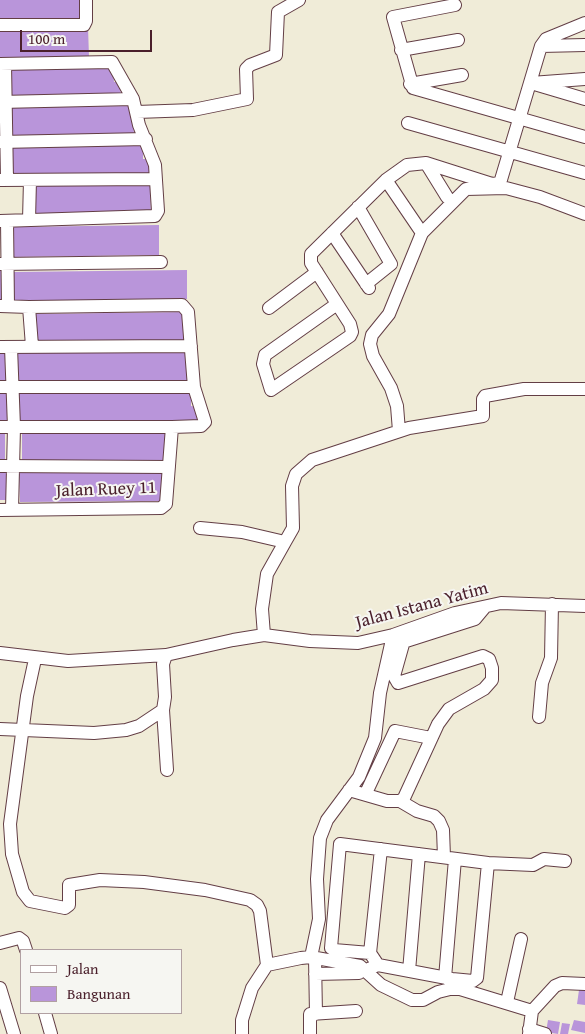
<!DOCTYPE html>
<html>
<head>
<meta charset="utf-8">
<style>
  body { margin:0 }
  #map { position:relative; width:585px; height:1034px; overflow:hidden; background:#f0ecd8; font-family:"Gentium Book Plus",serif }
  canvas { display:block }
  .legend { position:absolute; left:20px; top:949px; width:162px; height:65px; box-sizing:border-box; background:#f6f6f2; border:1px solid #b1a0a2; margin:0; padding:6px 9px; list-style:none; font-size:15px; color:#4a1f2b }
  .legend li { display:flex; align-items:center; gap:10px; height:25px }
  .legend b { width:25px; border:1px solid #b1a0a2 }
  .scale { position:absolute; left:20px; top:30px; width:132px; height:22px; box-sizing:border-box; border:2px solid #4a1f2b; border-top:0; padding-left:6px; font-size:15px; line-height:18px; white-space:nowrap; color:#4a1f2b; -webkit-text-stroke:4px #f6f6f2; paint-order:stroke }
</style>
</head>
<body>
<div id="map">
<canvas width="585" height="1034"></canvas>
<ul class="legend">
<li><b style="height:6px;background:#fff"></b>Jalan</li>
<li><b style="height:14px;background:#b995da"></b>Bangunan</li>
</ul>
<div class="scale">100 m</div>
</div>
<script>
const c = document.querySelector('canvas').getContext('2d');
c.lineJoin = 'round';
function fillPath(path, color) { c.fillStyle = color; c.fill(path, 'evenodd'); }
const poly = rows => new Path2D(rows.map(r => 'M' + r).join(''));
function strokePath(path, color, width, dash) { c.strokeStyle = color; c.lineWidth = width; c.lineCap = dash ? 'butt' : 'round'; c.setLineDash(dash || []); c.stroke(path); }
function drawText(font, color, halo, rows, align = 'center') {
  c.font = font + ' "Gentium Book Plus",serif'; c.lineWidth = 4; c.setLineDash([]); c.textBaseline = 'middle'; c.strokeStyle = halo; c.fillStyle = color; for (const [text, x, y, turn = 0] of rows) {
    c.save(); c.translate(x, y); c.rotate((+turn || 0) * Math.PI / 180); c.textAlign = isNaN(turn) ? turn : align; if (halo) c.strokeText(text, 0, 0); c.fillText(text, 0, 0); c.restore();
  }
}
const building = poly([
  [0,0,83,0,83,23,0,24],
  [88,27,89,57,0,58,0,28],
  [113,68,114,82,120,82,121,98,9,99,9,70],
  [133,106,134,136,9,137,8,107],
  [143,144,143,159,150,159,150,174,12,176,11,146],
  [150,184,151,214,32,215,31,186],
  [159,225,159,255,14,257,14,227],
  [0,270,2,270,3,300,0,300],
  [187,270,187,299,14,302,13,272],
  [186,312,187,342,35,344,34,314],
  [190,351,191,381,18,383,17,353],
  [0,352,6,352,6,382,0,382],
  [0,392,10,392,10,422,0,422],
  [191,392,191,406,197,407,200,420,18,423,17,394],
  [0,432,5,432,5,461,0,462],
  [165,433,166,462,22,464,22,434],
  [0,470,7,470,7,500,0,500],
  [163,471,163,501,20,502,19,473],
  [579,990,585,990,585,1005,577,1004],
  [548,1020,560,1022,558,1034,546,1032],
  [574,1020,585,1022,585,1033,571,1030],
  [562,1023,570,1024,568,1034,560,1034]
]);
const minor = poly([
  [455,5,393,17,413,88,585,137],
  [0,25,84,25,86,21,86,0],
  [541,46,585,45],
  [401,50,458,40],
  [0,64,112,62,133,99,139,125,155,165,158,211,155,216,0,221],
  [5,64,7,179],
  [585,79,531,83,585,99],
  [410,84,462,75],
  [0,102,133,99],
  [137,112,193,110,247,99,246,69,250,65,276,55,278,12,299,0],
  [408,123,585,173],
  [0,142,146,139],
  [426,163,447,197],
  [0,180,155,179],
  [386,180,422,233,389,314,372,335,370,344,373,356,391,388,397,406,399,431],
  [358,207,391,264,366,284],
  [29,220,30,180],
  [7,221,8,306],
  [332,233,369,288],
  [422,233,466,189,506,188,540,197,585,214],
  [0,264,161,262],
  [337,304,265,355,263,364,271,390,350,336,352,332,350,324,311,263,311,254,386,180,407,165,426,163,492,184,500,183,541,46,546,39,585,23],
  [0,306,29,307,182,305,188,312,194,387,205,422,201,426,172,427,0,427],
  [29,307,32,346],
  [269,308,317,272],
  [0,347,191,346],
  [11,347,14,427,12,510],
  [0,387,194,387],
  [0,466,169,467],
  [0,510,161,508,166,504,172,427],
  [200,528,242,532,285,542,267,574,262,609,264,635],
  [285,542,293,528,292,486,296,474,312,460,409,428,483,416,483,399,485,396,524,389,585,389],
  [403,642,475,619,485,607],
  [0,653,68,661,166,655],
  [35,659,27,696,10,824,12,854,23,892,30,901,65,908,69,905,69,885,100,880,144,882,205,890,250,900,257,905,260,911,267,965],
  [163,710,167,770],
  [539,717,542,683,551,658,552,604],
  [0,729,94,733,126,730,139,726,163,710,165,697,163,664,166,655,233,640,264,635,310,641,358,643,393,635,455,613,501,603,585,606],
  [349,790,387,801,400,801,404,798,438,724,449,709,484,689,492,680,492,668,489,659,483,656,398,683,394,676,407,630],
  [366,793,395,731,431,738],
  [400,801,417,811,434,816,439,821,443,830,444,857],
  [488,863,533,865,544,859,565,861],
  [0,943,19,938,23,941,26,950],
  [370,953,381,849],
  [311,957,319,919,317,879,320,838,327,820,359,777,375,738,380,693,393,635],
  [315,958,316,1014],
  [366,970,378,965,452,979,473,981,477,978,488,863,340,844,331,948,334,950,370,953,378,965],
  [409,971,419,854],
  [315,974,359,973],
  [445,978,455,859],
  [0,988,14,1034],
  [507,1002,521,939],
  [45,1013,51,1034],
  [529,1029,545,1034],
  [242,1034,242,1020,252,988,267,965,301,958,311,957,360,966,381,985,412,1000,423,1000,438,992,450,989,460,989,532,1011,555,986,562,983,585,984],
  [310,1034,310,1014,356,1011],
  [529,1034,532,1011]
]);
const streetNames = [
  ["Jalan Ruey 11",106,490,-2],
  ["Jalan Istana Yatim",422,606,-15]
];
fillPath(building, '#b995da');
strokePath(minor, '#633e45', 14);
strokePath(minor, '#fff', 12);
drawText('18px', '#4a1f2b', '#f6f6f2', streetNames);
</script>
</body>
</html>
